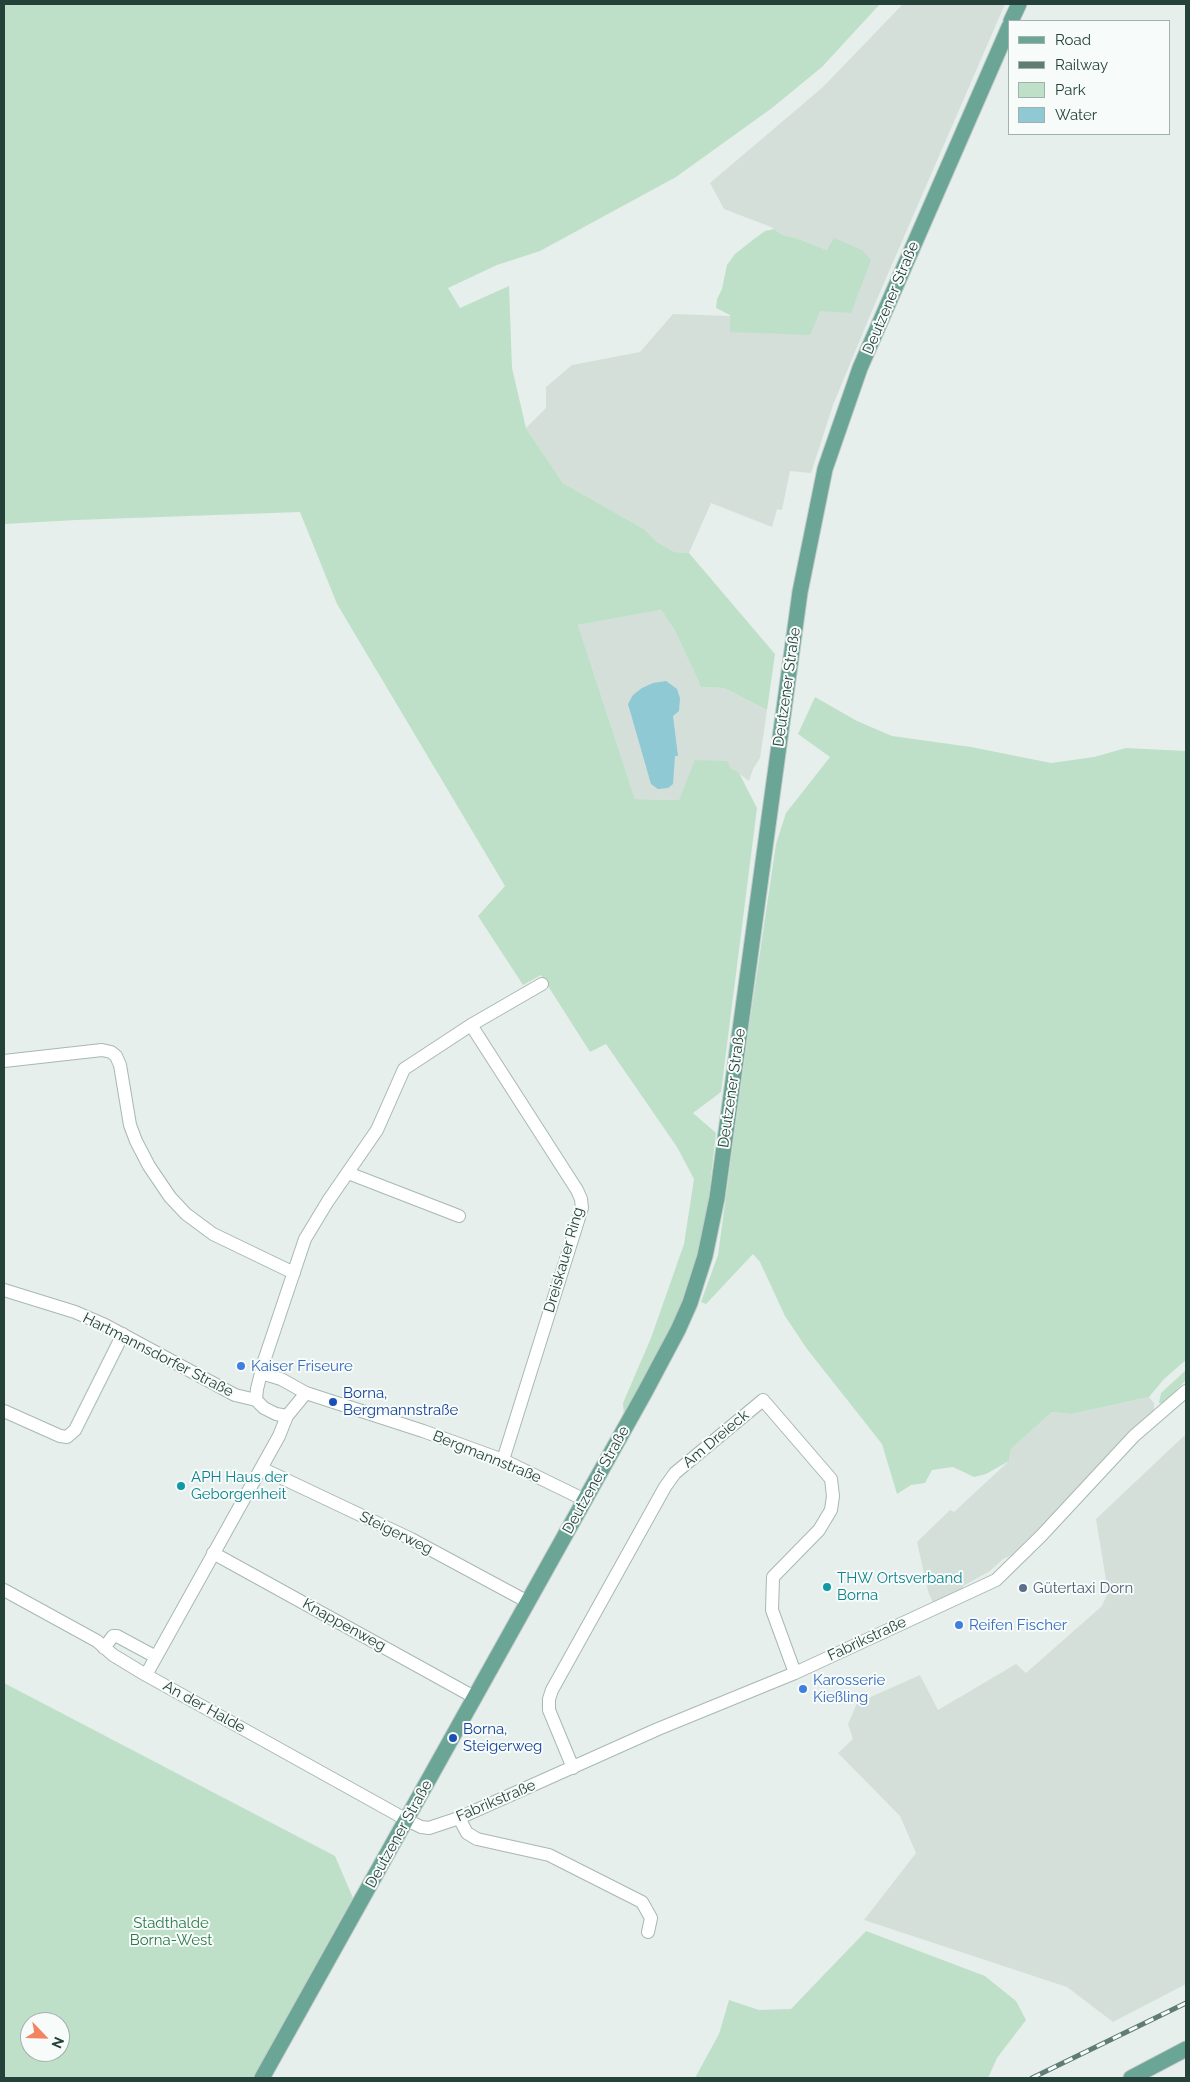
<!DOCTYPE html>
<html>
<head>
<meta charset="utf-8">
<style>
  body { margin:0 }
  #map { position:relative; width:1190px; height:2082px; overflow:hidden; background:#e6efeb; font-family:Raleway,sans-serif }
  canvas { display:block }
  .frame { position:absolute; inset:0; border:5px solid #24423a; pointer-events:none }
  .legend { position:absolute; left:1008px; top:20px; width:162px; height:115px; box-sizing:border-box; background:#f7fbf9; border:1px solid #a3b1ad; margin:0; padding:6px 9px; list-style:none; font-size:15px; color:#24423a }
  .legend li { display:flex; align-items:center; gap:10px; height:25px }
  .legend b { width:25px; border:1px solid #a3b1ad }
  .north { position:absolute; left:20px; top:2012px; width:50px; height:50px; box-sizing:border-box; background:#f7fbf9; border:1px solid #a3b1ad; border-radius:50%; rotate:114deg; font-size:14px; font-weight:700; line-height:20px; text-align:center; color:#24423a }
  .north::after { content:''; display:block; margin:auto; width:18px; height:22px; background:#f4845f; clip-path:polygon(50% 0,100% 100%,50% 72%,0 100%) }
</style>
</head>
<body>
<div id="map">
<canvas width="1190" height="2082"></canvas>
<div class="frame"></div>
<ul class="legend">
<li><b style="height:6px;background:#6aa596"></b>Road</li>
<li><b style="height:6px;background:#5f7d75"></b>Railway</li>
<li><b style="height:14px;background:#bfe0c8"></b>Park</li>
<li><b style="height:14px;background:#8ec9d4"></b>Water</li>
</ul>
<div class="north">N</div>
</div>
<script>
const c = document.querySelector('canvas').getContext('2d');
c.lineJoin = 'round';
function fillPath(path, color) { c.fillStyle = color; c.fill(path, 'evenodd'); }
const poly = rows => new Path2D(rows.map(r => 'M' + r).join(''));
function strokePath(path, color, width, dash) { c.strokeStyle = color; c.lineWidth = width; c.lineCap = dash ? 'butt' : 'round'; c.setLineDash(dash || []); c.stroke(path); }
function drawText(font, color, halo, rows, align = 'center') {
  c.font = font + ' Raleway,sans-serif'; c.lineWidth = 4; c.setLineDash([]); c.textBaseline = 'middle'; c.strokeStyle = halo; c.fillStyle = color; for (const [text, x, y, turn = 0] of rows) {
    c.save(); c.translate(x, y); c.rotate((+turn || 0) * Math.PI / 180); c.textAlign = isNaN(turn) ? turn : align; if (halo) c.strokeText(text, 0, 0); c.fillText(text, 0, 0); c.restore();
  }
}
const built = poly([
  [903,4,1005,4,874,306,833,405,811,473,790,471,782,510,777,509,772,527,711,503,689,553,675,552,657,542,644,529,563,483,526,428,546,408,546,387,572,365,640,352,673,314,730,316,730,331,827,250,796,238,783,235,771,227,724,209,710,183,823,87],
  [661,610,675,631,701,687,724,688,767,710,760,758,753,769,749,781,731,768,679,800,635,799,578,625],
  [1149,1397,1154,1403,1154,1412,1087,1483,1010,1556,1003,1559,990,1571,963,1586,964,1589,933,1603,928,1591,917,1542,950,1510,954,1512,1009,1461,1011,1449,1052,1412,1072,1414],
  [1186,1434,1186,1984,1113,2022,1067,1987,864,1920,916,1853,900,1816,838,1753,853,1739,848,1724,857,1703,920,1675,938,1710,1016,1664,1026,1673,1102,1606,1108,1592,1096,1519]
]);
const green = poly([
  [4,4,880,4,822,67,772,108,676,177,540,251,497,265,448,288,460,308,509,286,512,368,526,428,563,483,644,529,657,542,675,552,689,553,775,654,767,710,724,688,701,687,675,631,661,610,578,625,635,799,679,800,695,760,727,761,731,768,739,773,757,808,721,1092,693,1113,716,1133,705,1231,693,1282,666,1340,624,1417,623,1403,651,1338,684,1244,694,1179,677,1147,606,1044,590,1052,541,975,523,985,478,916,505,886,337,604,300,512,76,520,4,524],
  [774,229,783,235,796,238,827,250,834,238,862,250,871,260,851,313,820,311,810,335,730,332,730,315,716,308,717,299,722,289,727,265,735,254,754,239,765,231],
  [815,697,857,721,892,736,971,747,1051,763,1094,757,1126,748,1186,751,1186,1360,1164,1379,1149,1397,1072,1414,1052,1412,1011,1449,1009,1461,986,1474,974,1477,953,1467,932,1470,925,1483,911,1485,897,1494,882,1444,807,1349,785,1316,760,1262,753,1254,706,1304,701,1302,718,1255,749,1027,776,844,786,813,830,757,798,734],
  [1186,1370,1186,1380,1163,1404,1159,1403,1161,1393],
  [4,1683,335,1856,353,1898,253,2078,4,2078],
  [30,2022,60,2022,60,2052,30,2052],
  [866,1931,985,1976,1016,2001,1026,2020,997,2058,988,2078,695,2078,719,2034,729,2000,759,2010,791,2009]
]);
const water = poly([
  [666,681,677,689,680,698,679,711,673,716,678,756,675,756,673,784,668,788,658,789,651,784,628,704,633,695,642,688,653,683]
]);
const minor = poly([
  [471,1025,577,1190,581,1199,582,1208,503,1460],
  [4,1061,102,1050,111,1052,116,1056,120,1065,130,1125,136,1141,149,1166,170,1197,186,1214,213,1234,294,1273],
  [348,1173,459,1216],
  [4,1290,75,1312,105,1325,235,1395,256,1400,264,1408,276,1414,287,1416,306,1393],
  [261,1373,281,1379,306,1393,423,1431,503,1460,585,1500],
  [256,1400,257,1389,264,1361,305,1239,328,1201,377,1130,404,1069,471,1025,542,984],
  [4,1411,60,1436,67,1437,75,1430,123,1334],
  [261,1468,411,1539,528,1602],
  [213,1553,474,1697],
  [4,1590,97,1641,113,1655,146,1675,407,1820,421,1827,429,1828,459,1818,658,1729,795,1673,996,1580,1041,1536,1134,1436,1186,1391],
  [104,1648,113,1636,117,1636,156,1657],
  [146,1675,279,1436,287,1416],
  [573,1768,549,1710,549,1699,552,1690,665,1487,675,1473,763,1400,831,1479,833,1496,831,1510,819,1530,773,1577,772,1610,795,1673],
  [459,1818,467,1833,477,1839,549,1855,642,1902,651,1918,648,1932]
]);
const major = poly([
  [1011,21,1019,4],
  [262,2078,645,1392,678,1330,690,1303,705,1256,717,1198,800,592,825,469,860,368,1009,27],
  [1131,2078,1186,2049]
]);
const rail = poly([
  [1032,2078,1186,2003]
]);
const markers = [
  [241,1366,5,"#3f7fe0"],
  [333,1402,5,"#1a4fb4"],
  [181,1486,5,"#0f9aa8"],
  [827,1587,5,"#0f9aa8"],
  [1023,1588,5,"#5c6f8a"],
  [959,1625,5,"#3f7fe0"],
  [803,1689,5,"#3f7fe0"],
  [453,1738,5,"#1a4fb4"]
];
const streetNames = [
  ["Deutzener Straße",891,298,-67],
  ["Deutzener Straße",787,687,-82],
  ["Deutzener Straße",732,1088,-82],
  ["Dreiskauer Ring",564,1260,-74],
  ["Hartmannsdorfer Straße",158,1355,27],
  ["Am Dreieck",716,1439,-40],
  ["Bergmannstraße",487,1457,22],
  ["Deutzener Straße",596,1480,-61],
  ["Steigerweg",396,1533,26],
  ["Knappenweg",344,1625,29],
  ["Fabrikstraße",867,1639,-25],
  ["An der Halde",204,1707,29],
  ["Fabrikstraße",496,1801,-23],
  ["Deutzener Straße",399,1834,-61]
];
const shopNames = [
  ["Kaiser Friseure",251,1366],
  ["Reifen Fischer",969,1625],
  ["Karosserie",813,1680],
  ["Kießling",813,1697]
];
const transitNames = [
  ["Borna,",343,1393],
  ["Bergmannstraße",343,1410],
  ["Borna,",463,1729],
  ["Steigerweg",463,1746]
];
const cultureNames = [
  ["APH Haus der",191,1477],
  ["Geborgenheit",191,1494],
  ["THW Ortsverband",837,1578],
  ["Borna",837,1595]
];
const serviceNames = [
  ["Gütertaxi Dorn",1033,1588]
];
const parkNames = [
  ["Stadthalde",171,1923],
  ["Borna-West",171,1940]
];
fillPath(built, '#d4dfda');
fillPath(green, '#bfe0c8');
fillPath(water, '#8ec9d4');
strokePath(minor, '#a8b8b2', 14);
strokePath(major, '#c2cac8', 17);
strokePath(minor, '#fff', 12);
strokePath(major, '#6aa596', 15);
strokePath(rail, '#5f7d75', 5);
strokePath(rail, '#f7fbf9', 3, [9]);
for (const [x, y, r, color] of markers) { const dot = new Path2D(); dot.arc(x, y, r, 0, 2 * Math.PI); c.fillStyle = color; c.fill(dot); strokePath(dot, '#f7fbf9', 2); }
drawText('15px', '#24423a', '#f7fbf9', streetNames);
drawText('15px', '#366cbe', '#f7fbf9', shopNames, 'left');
drawText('15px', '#164399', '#f7fbf9', transitNames, 'left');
drawText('15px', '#0d838f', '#f7fbf9', cultureNames, 'left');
drawText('15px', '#4e5e75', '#f7fbf9', serviceNames, 'left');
drawText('15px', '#2d7a4b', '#f7fbf9', parkNames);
</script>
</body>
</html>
